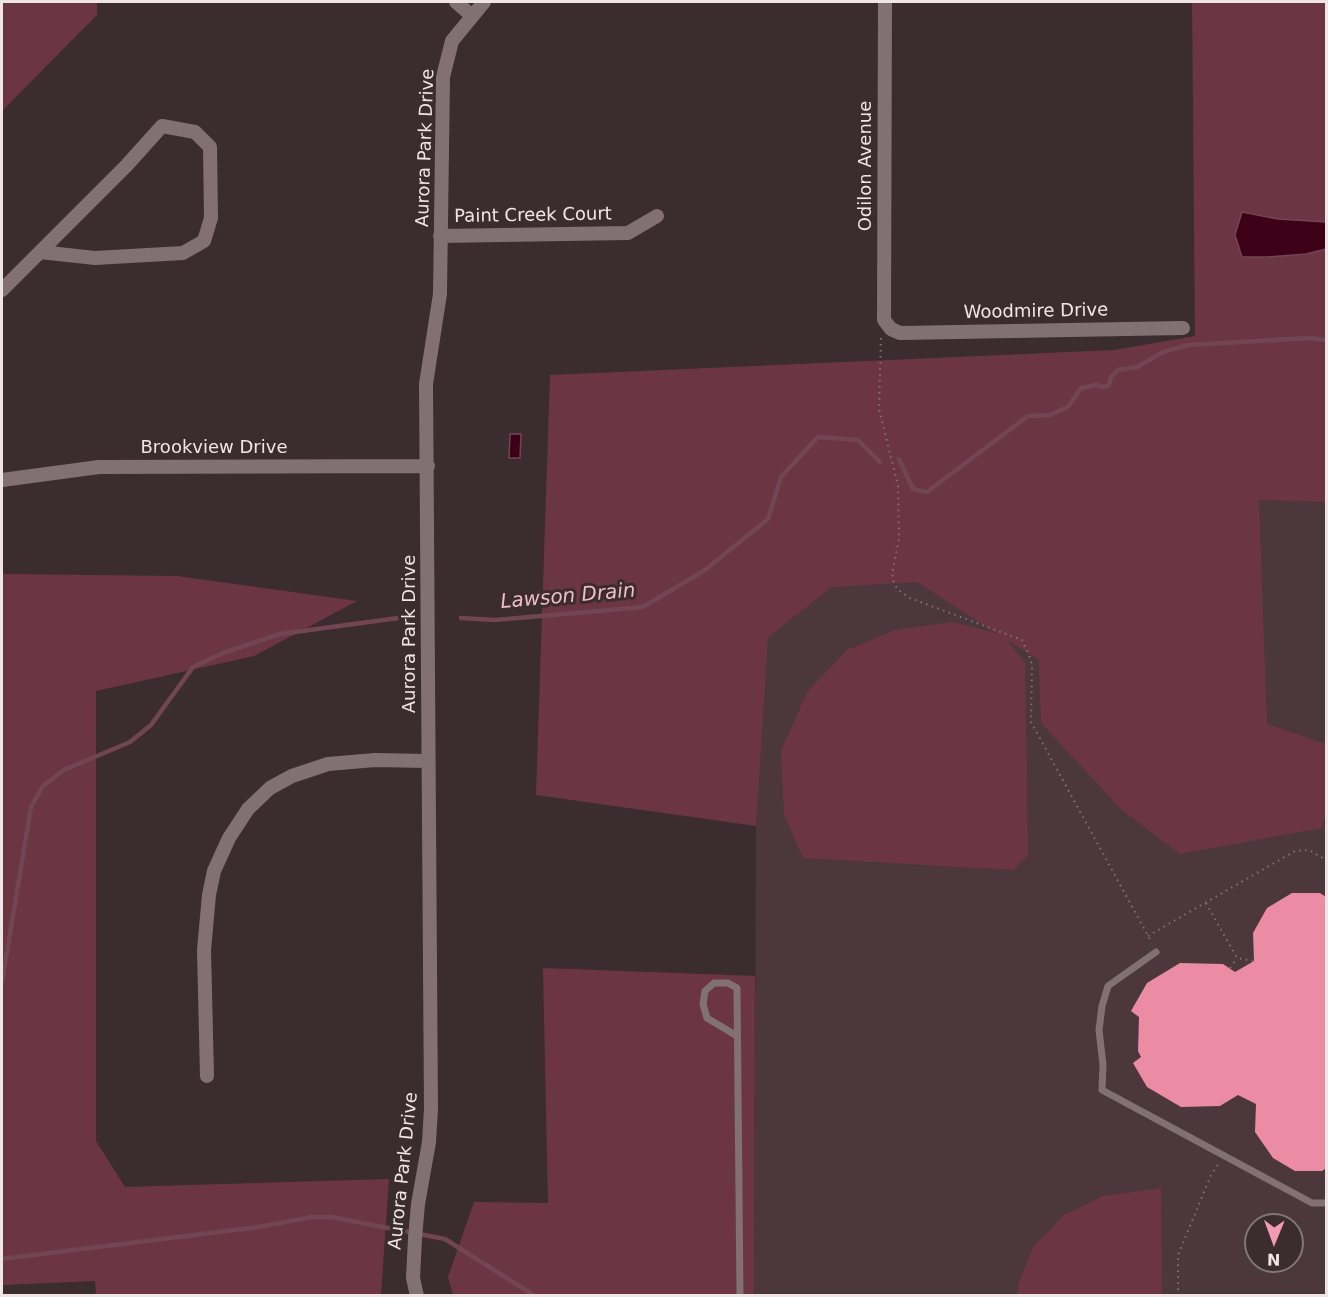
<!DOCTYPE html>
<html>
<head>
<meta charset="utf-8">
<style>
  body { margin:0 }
  #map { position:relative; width:1328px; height:1297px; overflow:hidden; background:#3b2c30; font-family:"DejaVu Sans",sans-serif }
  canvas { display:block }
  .frame { position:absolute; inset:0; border:3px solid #efe5e7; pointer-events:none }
  .north { position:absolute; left:1244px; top:1213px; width:60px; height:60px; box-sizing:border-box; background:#3b2c30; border:2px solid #837679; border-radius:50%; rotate:181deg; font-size:16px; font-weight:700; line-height:24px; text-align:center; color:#efe5e7 }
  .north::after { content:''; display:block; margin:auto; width:21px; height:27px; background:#f29aaf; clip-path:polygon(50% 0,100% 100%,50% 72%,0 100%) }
</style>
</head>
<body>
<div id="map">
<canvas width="1328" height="1297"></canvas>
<div class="frame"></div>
<div class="north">N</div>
</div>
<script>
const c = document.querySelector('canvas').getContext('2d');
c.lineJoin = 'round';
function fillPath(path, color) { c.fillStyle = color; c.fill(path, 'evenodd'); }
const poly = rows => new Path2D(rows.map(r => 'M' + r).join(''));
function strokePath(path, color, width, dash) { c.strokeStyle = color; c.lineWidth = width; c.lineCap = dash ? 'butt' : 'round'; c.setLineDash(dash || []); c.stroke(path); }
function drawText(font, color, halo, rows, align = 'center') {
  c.font = font + ' "DejaVu Sans",sans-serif'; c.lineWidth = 6; c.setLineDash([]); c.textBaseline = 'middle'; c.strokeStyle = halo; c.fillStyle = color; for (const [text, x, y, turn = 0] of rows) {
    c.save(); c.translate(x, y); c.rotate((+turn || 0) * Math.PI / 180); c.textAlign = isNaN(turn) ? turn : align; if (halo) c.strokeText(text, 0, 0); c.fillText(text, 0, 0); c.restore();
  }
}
const built = poly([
  [1326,333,1326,1295,754,1295,756,826,752,367,1115,350,1196,336],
  [1256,1225,1292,1225,1292,1261,1256,1261]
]);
const green = poly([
  [2,2,97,2,97,15,2,111],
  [1192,2,1326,2,1326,502,1259,500,1267,724,1326,744,1326,812,1322,828,1180,854,1122,810,1041,723,1039,660,1007,640,1025,663,1028,855,1013,870,803,858,784,814,781,751,807,692,847,650,895,630,953,622,996,633,917,582,832,587,768,637,756,826,536,795,550,375,1115,350,1195,336],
  [2,574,177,576,357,601,254,656,96,691,96,1141,125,1187,389,1179,381,1295,96,1296,95,1281,2,1285],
  [543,968,755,976,754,1295,453,1295,448,1277,474,1202,548,1203],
  [1161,1188,1162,1295,1017,1295,1018,1285,1033,1247,1064,1215,1103,1196]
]);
const water = poly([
  [1242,212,1278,219,1326,222,1326,249,1306,254,1268,257,1242,257,1235,235,1242,212],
  [510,434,521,434,520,458,509,458,510,434]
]);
const stream = poly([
  [899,459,913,489,927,492,1028,416,1050,415,1068,407,1081,388,1097,385,1102,387,1109,385,1111,377,1118,370,1137,367,1163,352,1188,345,1308,338,1326,340],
  [461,618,495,620,643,607,705,570,768,519,781,477,818,437,858,440,880,462],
  [2,982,31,807,43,786,64,770,130,742,151,725,193,667,223,653,280,634,398,618],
  [2,1259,259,1227,312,1217,331,1217,445,1239,535,1296]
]);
const building = poly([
  [1292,893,1320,893,1326,897,1326,1168,1322,1171,1295,1171,1273,1158,1255,1132,1256,1104,1238,1095,1220,1106,1181,1107,1147,1087,1133,1063,1141,1057,1138,1051,1139,1017,1131,1011,1147,983,1180,963,1223,964,1235,972,1254,961,1253,933,1267,908]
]);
const path = poly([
  [881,338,879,409,898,486,899,539,892,574,894,583,898,590,910,598,1022,640,1029,655,1032,665,1031,722,1152,943],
  [1206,903,1237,958,1254,961],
  [1148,936,1295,851,1309,850,1326,860],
  [1230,968,1237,958],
  [1178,1296,1178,1255,1211,1175,1219,1163]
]);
const lane = poly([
  [1156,952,1108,986,1102,1006,1099,1030,1103,1065,1102,1090,1312,1203,1326,1203],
  [737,1036,707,1018,703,1004,705,991,714,983,728,983,737,988,740,1296]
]);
const street = poly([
  [456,2,472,16],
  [885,2,884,320,891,329,900,333,1183,328],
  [440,236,628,233,657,216],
  [2,290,127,165,162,126,195,132,210,147,211,218,204,241,183,253,95,258,40,252],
  [2,480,99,467,428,466],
  [207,1076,204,950,209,895,214,871,229,838,248,809,270,788,292,776,328,764,375,760,428,761],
  [417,1296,413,1278,415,1238,418,1204,429,1142,431,1109,426,384,440,294,443,77,452,41,484,2]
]);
const streetNames = [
  ["Aurora Park Drive",426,148,-88],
  ["Odilon Avenue",866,166,-90],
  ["Paint Creek Court",533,216,-1],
  ["Woodmire Drive",1036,312,-1],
  ["Brookview Drive",214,448],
  ["Aurora Park Drive",410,634,-90],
  ["Aurora Park Drive",404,1171,-84]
];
const waterNames = [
  ["Lawson Drain",568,597,-5]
];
fillPath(built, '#4b373c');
fillPath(green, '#6c3544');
fillPath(water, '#3c0017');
strokePath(water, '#724555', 1.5);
strokePath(stream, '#724555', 4.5);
fillPath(building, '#ec8ca4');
strokePath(path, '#807376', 2, [1.5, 4.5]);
strokePath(lane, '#827174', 7);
strokePath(street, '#827174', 14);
drawText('18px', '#efe5e7', '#3b2c30', streetNames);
drawText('italic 20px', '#f0bdc8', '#3b2c30', waterNames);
</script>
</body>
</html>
